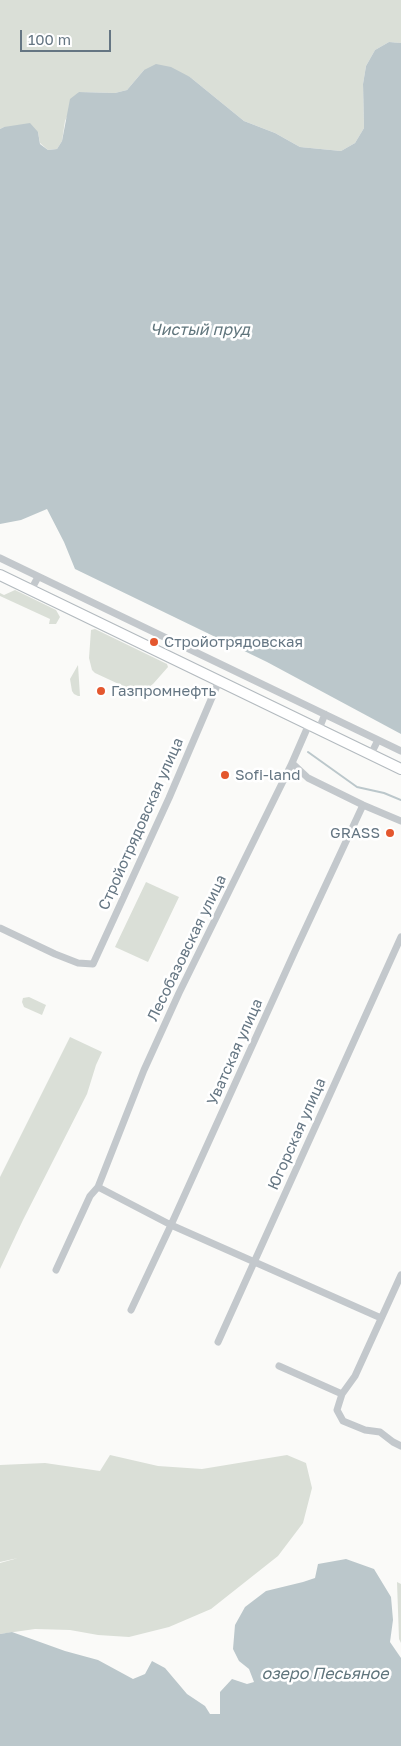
<!DOCTYPE html>
<html>
<head>
<meta charset="utf-8">
<style>
  body { margin:0 }
  #map { position:relative; width:401px; height:1746px; overflow:hidden; background:#fafaf8; font-family:"Golos Text",sans-serif }
  canvas { display:block }
  .scale { position:absolute; left:20px; top:30px; width:91px; height:22px; box-sizing:border-box; border:2px solid #657683; border-top:0; padding-left:6px; font-size:15px; line-height:18px; white-space:nowrap; color:#657683; -webkit-text-stroke:4px #fff; paint-order:stroke }
</style>
</head>
<body>
<div id="map">
<canvas width="401" height="1746"></canvas>
<div class="scale">100 m</div>
</div>
<script>
const c = document.querySelector('canvas').getContext('2d');
c.lineJoin = 'round';
function fillPath(path, color) { c.fillStyle = color; c.fill(path, 'evenodd'); }
const poly = rows => new Path2D(rows.map(r => 'M' + r).join(''));
function strokePath(path, color, width, dash) { c.strokeStyle = color; c.lineWidth = width; c.lineCap = dash ? 'butt' : 'round'; c.setLineDash(dash || []); c.stroke(path); }
function drawText(font, color, halo, rows, align = 'center') {
  c.font = font + ' "Golos Text",sans-serif'; c.lineWidth = 5; c.setLineDash([]); c.textBaseline = 'middle'; c.strokeStyle = halo; c.fillStyle = color; for (const [text, x, y, turn = 0] of rows) {
    c.save(); c.translate(x, y); c.rotate((+turn || 0) * Math.PI / 180); c.textAlign = isNaN(turn) ? turn : align; if (halo) c.strokeText(text, 0, 0); c.fillText(text, 0, 0); c.restore();
  }
}
const green = poly([
  [0,0,401,0,401,43,389,42,375,50,366,66,363,84,364,128,355,143,341,151,300,147,275,133,244,121,190,77,144,70,127,90,115,93,79,92,65,121,62,141,57,149,48,150,40,143,38,132,4,127,0,129],
  [15,590,56,610,60,617,56,624,49,624,50,619,0,596,0,593,4,595],
  [95,629,167,664,168,667,153,684,142,692,136,692,95,673,92,670,89,658,91,630],
  [78,665,80,696,78,696,74,694,72,691,70,679],
  [146,882,179,897,148,962,115,947],
  [29,997,46,1005,42,1015,24,1007,22,1002,23,998],
  [70,1037,102,1052,96,1065,87,1094,23,1220,0,1269,0,1177],
  [110,1455,158,1466,202,1469,287,1455,306,1463,312,1488,303,1523,278,1556,211,1609,169,1627,129,1637,98,1635,70,1630,35,1629,0,1634,0,1563,18,1558,0,1562,0,1465,45,1463,100,1471],
  [397,1582,401,1584,401,1643,399,1639]
]);
const water = poly([
  [389,42,401,43,401,734,267,662,75,569,64,542,47,509,21,520,0,524,0,129,4,127,30,123,38,132,40,144,48,150,57,149,62,141,70,99,79,92,115,93,127,90,144,70,156,64,171,67,190,77,244,121,275,133,300,147,341,151,355,143,364,128,363,84,366,66,375,50],
  [346,1559,374,1569,391,1597,393,1620,390,1642,401,1658,401,1746,0,1746,0,1634,12,1632,65,1651,98,1660,133,1679,145,1674,152,1661,165,1668,187,1694,205,1706,210,1714,220,1714,220,1692,232,1679,247,1684,254,1682,249,1669,239,1661,233,1649,235,1625,245,1607,266,1591,303,1582,315,1578,318,1564]
]);
const stream = poly([
  [308,752,357,787,384,793,401,800]
]);
const street = poly([
  [0,558,401,751],
  [31,590,38,577],
  [319,729,325,714],
  [371,754,378,740],
  [292,763,308,778,363,805,401,821],
  [0,928,55,954,78,963,93,964,169,798,219,681],
  [98,1187,171,1225,381,1318],
  [56,1270,90,1196,98,1187,144,1070,179,993,292,763,309,724],
  [131,1310,171,1225,295,951,363,805],
  [218,1342,401,937],
  [279,1366,342,1394,355,1376,401,1275],
  [342,1394,337,1410,343,1421,365,1430,380,1432,393,1442,401,1446]
]);
const secondary = poly([
  [0,575,401,769]
]);
const markers = [
  [154,642,5,"#e4572e"],
  [101,691,5,"#e4572e"],
  [225,775,5,"#e4572e"],
  [390,833,5,"#e4572e"]
];
const poiNames = [
  ["Стройотрядовская",164,642],
  ["Газпромнефть",111,691],
  ["Sofi-land",235,775],
  ["GRASS",380,833,"right"]
];
const streetNames = [
  ["Стройотрядовская улица",141,824,-66],
  ["Лесобазовская улица",187,948,-64],
  ["Уватская улица",235,1052,-66],
  ["Югорская улица",297,1134,-66]
];
const waterNames = [
  ["Чистый пруд",200,330],
  ["озеро Песьяное",325,1674]
];
fillPath(green, '#dadfd7');
fillPath(water, '#bbc7cb');
strokePath(stream, '#bbc7cb', 2);
strokePath(secondary, '#b3babf', 12);
strokePath(street, '#c3c8cc', 7);
strokePath(secondary, '#fff', 10);
for (const [x, y, r, color] of markers) { const dot = new Path2D(); dot.arc(x, y, r, 0, 2 * Math.PI); c.fillStyle = color; c.fill(dot); strokePath(dot, '#fff', 2); }
drawText('15px', '#657683', '#fff', poiNames, 'left');
drawText('15px', '#657683', '#fff', streetNames);
drawText('italic 16px', '#60757c', '#fff', waterNames);
</script>
</body>
</html>
